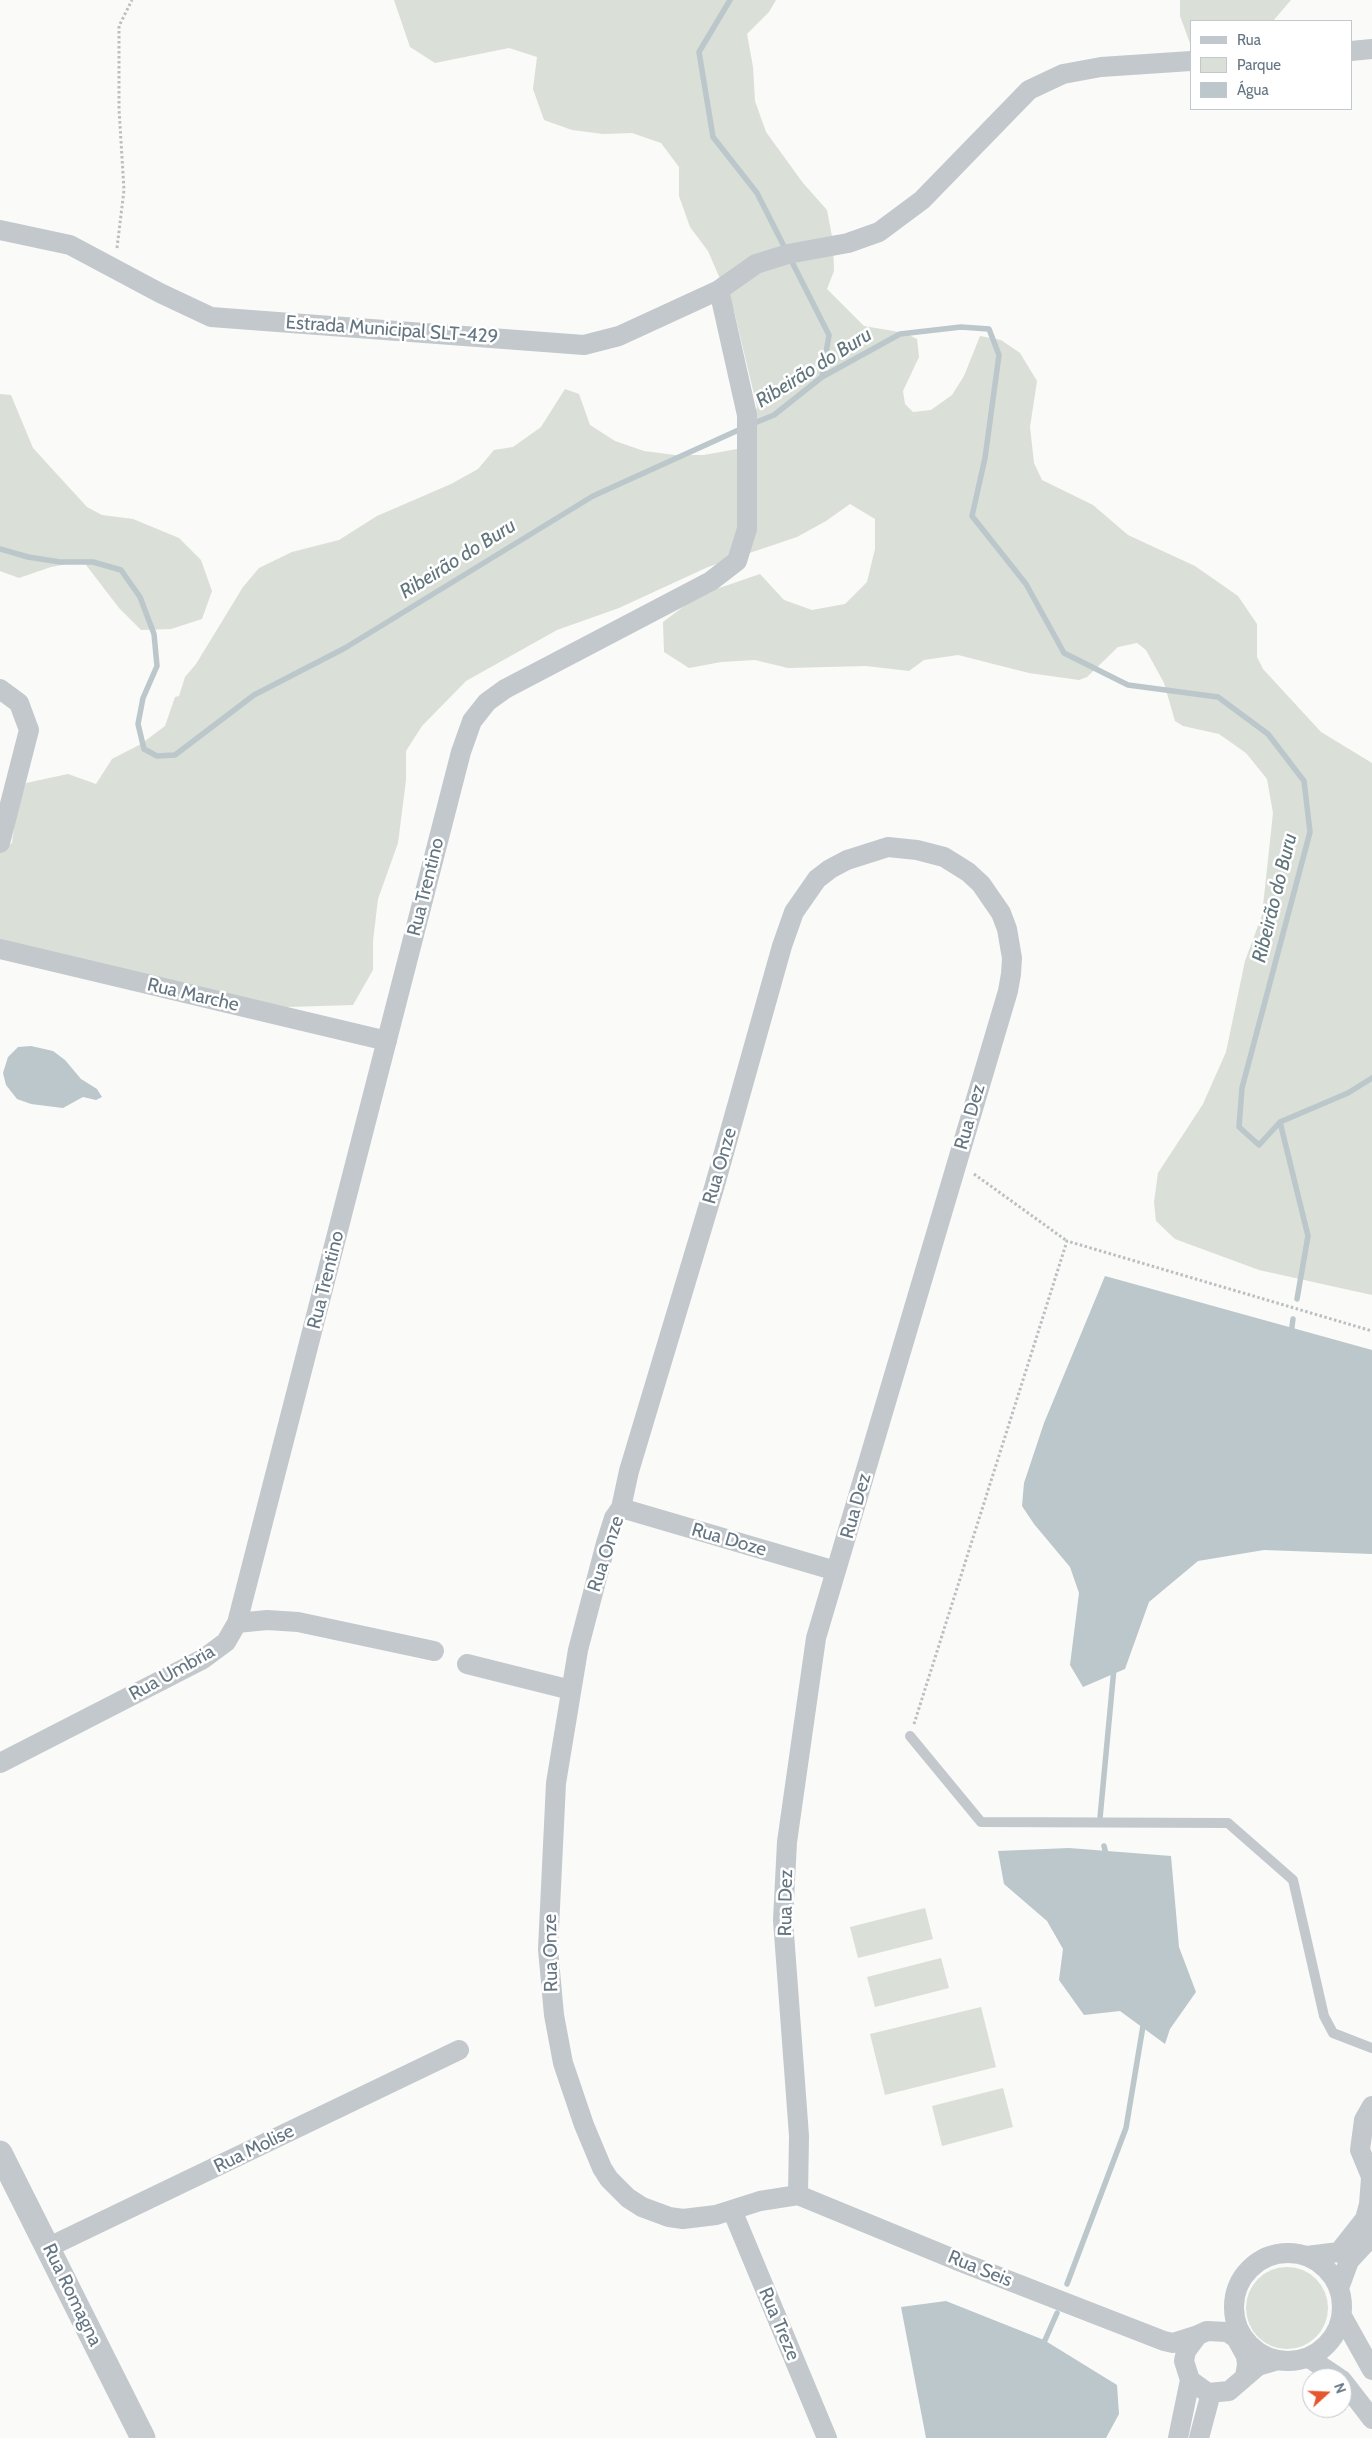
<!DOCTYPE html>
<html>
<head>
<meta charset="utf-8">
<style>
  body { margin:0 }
  #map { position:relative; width:1372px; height:2438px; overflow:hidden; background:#fafaf8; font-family:Cabin,sans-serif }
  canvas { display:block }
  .legend { position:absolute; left:1190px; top:20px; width:162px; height:90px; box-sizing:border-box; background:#fff; border:1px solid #c1c8cd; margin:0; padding:6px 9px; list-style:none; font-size:15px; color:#657683 }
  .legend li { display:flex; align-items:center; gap:10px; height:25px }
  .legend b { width:25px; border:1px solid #c1c8cd }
  .north { position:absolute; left:1302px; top:2368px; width:50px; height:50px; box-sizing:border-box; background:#fff; border:1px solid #c1c8cd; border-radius:50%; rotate:70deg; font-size:14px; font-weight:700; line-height:20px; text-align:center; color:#657683 }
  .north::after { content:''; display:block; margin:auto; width:18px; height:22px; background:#e4572e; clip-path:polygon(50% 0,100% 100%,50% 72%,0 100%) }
</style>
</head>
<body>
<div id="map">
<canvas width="1372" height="2438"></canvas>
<ul class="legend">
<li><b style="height:6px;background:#c3c8cc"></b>Rua</li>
<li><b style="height:14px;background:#dadfd7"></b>Parque</li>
<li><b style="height:14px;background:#bbc7cb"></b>Água</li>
</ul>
<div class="north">N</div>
</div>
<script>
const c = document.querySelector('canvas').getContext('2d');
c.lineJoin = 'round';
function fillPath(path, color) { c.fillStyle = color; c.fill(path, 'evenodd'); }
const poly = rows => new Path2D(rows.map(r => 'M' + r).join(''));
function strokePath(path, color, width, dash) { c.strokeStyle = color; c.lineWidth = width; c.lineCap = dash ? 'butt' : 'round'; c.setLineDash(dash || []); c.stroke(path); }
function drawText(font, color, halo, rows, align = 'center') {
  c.font = font + ' Cabin,sans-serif'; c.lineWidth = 5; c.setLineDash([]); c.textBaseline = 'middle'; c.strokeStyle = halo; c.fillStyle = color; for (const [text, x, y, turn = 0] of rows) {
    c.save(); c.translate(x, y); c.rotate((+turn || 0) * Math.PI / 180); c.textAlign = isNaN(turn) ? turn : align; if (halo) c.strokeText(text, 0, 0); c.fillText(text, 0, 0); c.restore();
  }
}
const green = poly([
  [394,0,776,0,769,12,747,34,753,67,755,101,766,132,803,183,827,210,833,242,834,271,827,289,864,326,905,333,917,339,919,357,903,391,905,404,913,412,931,410,952,395,964,376,980,336,1001,340,1020,353,1037,381,1030,427,1034,463,1042,480,1093,505,1128,535,1195,566,1238,596,1257,624,1257,657,1263,669,1321,732,1372,763,1372,1295,1259,1270,1175,1239,1156,1221,1154,1202,1158,1173,1203,1104,1226,1052,1245,961,1262,915,1273,813,1267,779,1246,753,1219,734,1183,726,1175,721,1164,683,1146,650,1137,643,1118,647,1087,677,1079,680,1029,673,958,655,924,660,909,671,866,666,788,668,755,660,721,662,689,668,664,652,663,622,699,595,760,574,784,600,812,610,845,604,867,582,875,549,875,519,850,504,826,521,797,537,708,567,619,608,557,630,466,681,422,726,406,751,406,780,398,843,378,899,373,941,373,970,353,1005,287,1007,0,948,0,852,12,843,16,812,26,783,68,774,96,784,112,759,141,744,165,726,175,697,179,696,185,677,196,664,243,587,259,568,292,552,339,540,377,516,451,484,478,469,494,450,513,447,541,427,565,389,579,394,590,425,615,441,644,451,675,455,704,455,737,449,742,432,747,435,757,407,734,311,708,251,690,227,679,196,679,167,661,143,632,133,603,134,572,130,544,120,533,89,537,57,509,48,435,63,410,47],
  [1180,0,1291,0,1273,21,1191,21,1191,46,1180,16],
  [0,394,11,395,33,448,87,507,102,515,133,519,179,538,201,560,212,591,202,619,171,629,141,630,119,608,83,561,51,567,19,578,0,571],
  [925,1908,933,1939,858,1958,850,1927],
  [941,1958,949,1988,875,2007,867,1977],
  [981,2007,996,2067,885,2095,870,2034],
  [1003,2088,1013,2127,942,2146,932,2106],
  '1246 2308a41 41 0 1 1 82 0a41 41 0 1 1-82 0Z'
]);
const water = poly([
  [31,1046,53,1051,65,1060,81,1079,97,1089,102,1097,96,1100,83,1097,63,1108,31,1104,17,1099,6,1085,3,1073,8,1057,18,1047],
  [1105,1276,1372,1350,1372,1554,1264,1550,1198,1561,1149,1602,1125,1669,1083,1687,1070,1665,1079,1593,1070,1567,1034,1524,1022,1506,1024,1483,1044,1423],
  [1069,1848,1171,1856,1179,1947,1196,1992,1170,2029,1165,2044,1120,2011,1084,2015,1059,1980,1063,1949,1047,1921,1004,1884,998,1851],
  [946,2301,1044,2340,1117,2385,1119,2414,1106,2438,926,2438,901,2307]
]);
const stream = poly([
  [730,0,699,52,713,137,757,193,829,335,822,377],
  [752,424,774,415,822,377,900,334,961,327,989,329,999,355,985,458,972,516,1026,584,1064,653,1128,685,1218,697,1268,734,1304,781,1310,832,1242,1088,1239,1127,1259,1145,1280,1122,1348,1093,1372,1078],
  [0,549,28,557,60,562,93,562,121,570,140,597,154,634,157,666,143,698,138,724,144,749,157,756,175,755,254,695,345,648,593,496,743,428],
  [1280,1122,1308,1236,1297,1299],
  [1291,1334,1293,1319],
  [1100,1818,1114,1668],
  [1104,1846,1107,1858],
  [1067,2284,1126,2128,1143,2026,1142,2021],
  [1042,2347,1057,2313]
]);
const path = poly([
  [117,248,124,190,119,109,119,26,132,0],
  [974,1174,1067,1241],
  [914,1724,1067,1241,1372,1331]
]);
const service = poly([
  [910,1736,981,1822,1228,1823,1293,1880,1324,2016,1333,2033,1372,2048]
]);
const minor = poly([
  [1351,51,1372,49],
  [0,230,70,245,160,293,211,317,584,345,619,336,719,290,756,264,788,254,848,243,879,232,922,200,1029,90,1063,74,1101,67,1191,61],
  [0,689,19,703,29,730,0,843],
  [888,847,917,850,944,857,968,872,981,884,1001,913,1007,929,1012,958,1011,974,1008,991,816,1638,787,1842,783,1920,799,2136,798,2195,760,2201,716,2215,683,2219,669,2217,642,2207,628,2198,609,2179,602,2168,584,2125,563,2063,554,2015,548,1949,556,1783,578,1650,606,1543,614,1518,621,1508,629,1471,714,1188,782,946,794,912,817,879,830,869,847,860,888,847],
  [0,949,387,1041],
  [621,1508,836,1571],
  [237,1623,461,752,472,721,487,702,505,689,711,581,737,561,747,529,747,415,719,290],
  [467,1664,571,1690],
  [0,1763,203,1659,226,1642,237,1623,267,1620,298,1622,434,1651],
  [1372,2106,1364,2120,1360,2150,1372,2179],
  [798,2195,961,2262,1164,2341,1173,2343,1198,2335],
  [732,2210,827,2438],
  [49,2247,459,2050],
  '1234 2307a54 54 0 1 1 108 0a54 54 0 1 1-108 0Z',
  [1307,2256,1339,2252,1365,2219,1369,2204,1371,2178],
  [1339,2288,1349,2261,1372,2236],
  [1342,2316,1372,2370],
  [1309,2358,1339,2378],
  [1245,2376,1247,2365,1246,2356,1236,2338,1227,2332,1207,2331,1198,2335,1186,2351,1184,2361,1190,2380,1208,2393,1229,2391,1258,2366,1275,2361],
  [1342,2380,1372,2419],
  [1178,2438,1190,2380],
  [1199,2438,1211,2393]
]);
const tertiary = poly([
  [0,2153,143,2438]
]);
const streetNames = [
  ["Estrada Municipal SLT-429",392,330,4],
  ["Rua Trentino",426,887,-76],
  ["Rua Marche",193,995,13],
  ["Rua Dez",970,1117,-74],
  ["Rua Onze",720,1166,-74],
  ["Rua Trentino",326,1280,-76],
  ["Rua Dez",856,1506,-74],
  ["Rua Doze",729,1540,16],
  ["Rua Onze",606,1554,-72],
  ["Rua Umbria",172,1673,-29],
  ["Rua Dez",786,1903,-89],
  ["Rua Onze",551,1953,-91],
  ["Rua Molise",254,2149,-26],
  ["Rua Seis",980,2269,22],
  ["Rua Romagna",72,2295,64],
  ["Rua Treze",779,2324,67]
];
const waterNames = [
  ["Ribeirão do Buru",814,368,-32],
  ["Ribeirão do Buru",458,559,-32],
  ["Ribeirão do Buru",1275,898,-76]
];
fillPath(green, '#dadfd7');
fillPath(water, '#bbc7cb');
strokePath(stream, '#bbc7cb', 5.5);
strokePath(path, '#bbbfc2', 3, [2.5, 2.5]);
strokePath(service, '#c3c8cc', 10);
strokePath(minor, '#c3c8cc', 20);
strokePath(tertiary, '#c3c8cc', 25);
drawText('19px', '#657683', '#fff', streetNames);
drawText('italic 20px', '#60757c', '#fff', waterNames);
</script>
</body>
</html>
